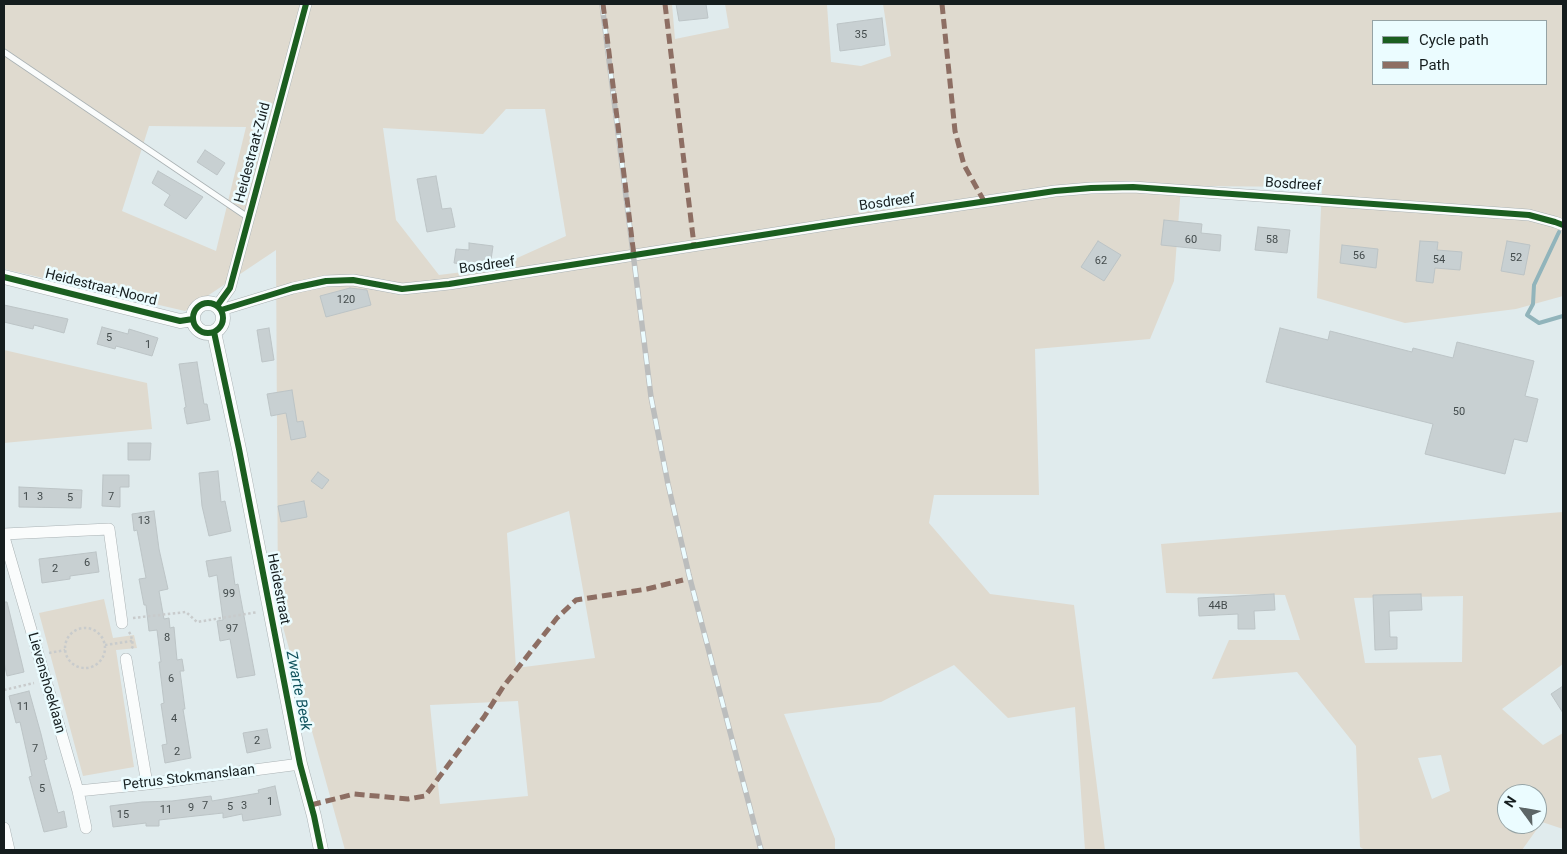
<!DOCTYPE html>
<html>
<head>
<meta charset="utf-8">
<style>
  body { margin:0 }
  #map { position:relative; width:1567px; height:854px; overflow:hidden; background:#e0ebed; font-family:Roboto,sans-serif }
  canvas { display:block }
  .frame { position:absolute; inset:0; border:5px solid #151d1e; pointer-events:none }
  .legend { position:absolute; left:1372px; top:20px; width:175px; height:65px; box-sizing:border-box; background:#ebfcff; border:1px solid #95a3a5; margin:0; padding:6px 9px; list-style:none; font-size:15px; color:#151d1e }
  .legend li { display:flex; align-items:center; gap:10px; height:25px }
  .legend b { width:25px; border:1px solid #95a3a5 }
  .north { position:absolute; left:1497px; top:784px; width:50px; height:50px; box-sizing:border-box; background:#ebfcff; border:1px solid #95a3a5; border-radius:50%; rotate:302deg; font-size:14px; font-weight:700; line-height:20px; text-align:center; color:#151d1e }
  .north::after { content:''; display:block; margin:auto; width:18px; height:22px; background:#5c6566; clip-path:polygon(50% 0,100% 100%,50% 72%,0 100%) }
</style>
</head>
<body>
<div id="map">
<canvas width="1567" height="854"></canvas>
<div class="frame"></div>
<ul class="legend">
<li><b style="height:6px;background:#1b5e20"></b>Cycle path</li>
<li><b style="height:6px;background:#8d6e63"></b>Path</li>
</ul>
<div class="north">N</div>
</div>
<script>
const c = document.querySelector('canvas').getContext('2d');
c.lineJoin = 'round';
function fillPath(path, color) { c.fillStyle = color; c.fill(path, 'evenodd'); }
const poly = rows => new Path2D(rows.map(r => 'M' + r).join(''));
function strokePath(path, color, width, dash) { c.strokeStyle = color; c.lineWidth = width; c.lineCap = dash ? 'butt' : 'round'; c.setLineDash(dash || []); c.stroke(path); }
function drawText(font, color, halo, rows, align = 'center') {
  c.font = font + ' Roboto,sans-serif'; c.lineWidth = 5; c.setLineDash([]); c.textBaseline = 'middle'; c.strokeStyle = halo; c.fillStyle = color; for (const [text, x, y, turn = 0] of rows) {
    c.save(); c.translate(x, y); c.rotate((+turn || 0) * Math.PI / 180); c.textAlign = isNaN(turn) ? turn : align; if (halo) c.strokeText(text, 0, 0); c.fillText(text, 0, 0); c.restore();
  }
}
const green = poly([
  [4,4,672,4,675,39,729,28,725,4,829,4,827,5,831,62,861,66,891,56,883,4,1563,4,1563,296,1516,309,1405,323,1317,298,1322,187,1181,186,1174,281,1150,339,1035,349,1039,495,934,495,929,523,990,594,1074,605,1105,850,1085,850,1075,707,1008,718,954,665,881,702,784,714,835,839,835,850,345,850,278,609,276,250,185,311,4,269],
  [1373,21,1546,21,1546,84,1373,84],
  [506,109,545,109,566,236,495,268,439,275,396,220,383,128,483,134],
  [149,126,246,127,216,251,122,211],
  [569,511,595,658,516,668,507,533],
  [518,701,528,796,440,804,430,705],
  [4,350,147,383,152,429,4,443],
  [1563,512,1563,664,1502,709,1543,745,1563,733,1563,829,1542,822,1522,850,1365,850,1360,847,1356,746,1297,672,1212,679,1229,640,1300,640,1285,595,1166,593,1161,544],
  [1463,596,1462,662,1365,663,1354,598],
  [1441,755,1450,791,1432,799,1418,758],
  [1507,794,1537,794,1537,824,1507,824],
  [104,599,113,638,134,635,137,648,116,650,134,767,83,776,39,613]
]);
const stream = poly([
  [1559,232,1534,285,1533,304,1527,315,1539,323,1563,316]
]);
const building = poly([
  [676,4,706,4,708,18,679,21,676,4],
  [882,18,885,45,840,51,837,24,882,18],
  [205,150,225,163,217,175,197,162,205,150],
  [158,171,203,197,186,219,164,205,170,195,152,183,158,171],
  [436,176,442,209,451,208,455,227,427,232,417,179,436,176],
  [1164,220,1202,224,1201,233,1221,235,1220,251,1161,245,1164,220],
  [1258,227,1290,230,1287,253,1255,250,1258,227],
  [1098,241,1121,255,1104,281,1081,267,1098,241],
  [1420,241,1438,242,1437,250,1462,252,1460,270,1435,268,1433,283,1416,281,1420,241],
  [1507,241,1530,245,1524,275,1501,271,1507,241],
  [469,243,493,246,490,267,454,263,456,249,469,250,469,243],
  [1342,245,1378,249,1376,268,1340,263,1342,245],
  [350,288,367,290,371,305,326,317,320,296,350,288],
  [4,305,68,319,64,333,34,325,33,329,4,322,4,305],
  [102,327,128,334,129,329,158,338,152,356,116,346,115,349,97,344,102,327],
  [269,328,274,360,262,362,257,330,269,328],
  [1280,328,1328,340,1330,331,1412,352,1413,348,1453,358,1457,342,1534,361,1525,396,1538,399,1527,442,1514,439,1505,474,1425,454,1433,424,1266,382,1280,328],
  [197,362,204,404,207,404,210,420,187,424,184,408,186,407,179,364,197,362],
  [292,390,297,422,303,421,306,437,291,440,286,413,271,416,267,394,292,390],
  [128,443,151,443,150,460,128,460,128,443],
  [218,471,221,502,225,501,231,531,209,536,202,506,199,473,218,471],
  [318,472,329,480,322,489,311,481,318,472],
  [103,475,129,475,129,487,120,487,120,507,102,506,103,475],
  [19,487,82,490,81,508,19,507,19,487],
  [304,501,307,517,281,522,278,506,304,501],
  [154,511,159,549,168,589,159,591,164,619,169,618,170,628,174,627,177,660,182,659,184,671,180,671,185,709,183,709,191,758,165,763,162,745,167,744,161,704,164,703,159,662,161,662,157,630,149,631,146,605,144,605,139,579,146,578,137,530,134,531,132,514,154,511],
  [96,552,99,572,70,576,70,579,42,583,39,559,96,552],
  [231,557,235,585,238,584,255,675,237,678,230,639,220,641,217,621,223,620,217,575,209,577,206,561,231,557],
  [1274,594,1275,610,1254,611,1255,629,1238,629,1238,614,1199,616,1198,598,1274,594],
  [1421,594,1422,610,1389,611,1390,637,1397,637,1397,649,1375,650,1373,595,1421,594],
  [4,602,7,602,24,672,7,676,4,662,4,602],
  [1563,686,1563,713,1551,694,1563,686],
  [29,691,41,734,47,759,44,760,58,813,64,811,67,827,44,832,29,777,32,776,20,722,16,723,9,696,29,691],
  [267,729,271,748,247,753,243,733,267,729],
  [275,786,281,815,243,821,242,814,223,818,223,813,159,820,159,826,146,826,146,823,113,827,110,806,142,802,172,801,211,796,212,801,259,793,258,790,275,786]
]);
const path = poly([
  [133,618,186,612,197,622,258,612],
  '65 648a20 20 0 1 1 40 0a20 20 0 1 1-40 0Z',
  [129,632,131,635,133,646,131,650],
  [105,645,132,641],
  [49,653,65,650],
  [4,690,34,683]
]);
const service = poly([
  [4,52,249,218]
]);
const minor = poly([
  [217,306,230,288,306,4],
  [221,310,293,288,326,281,353,280,402,289,449,284,852,221,1055,191,1091,188,1133,187,1501,213,1529,215,1555,222,1563,225],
  [4,534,109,529,122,623],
  [4,537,78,791,86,828],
  [126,659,147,784],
  [78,791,147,784,300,764],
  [4,828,9,850]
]);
const tertiary = poly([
  [4,277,180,321,193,319],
  '193 318a15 15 0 1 1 30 0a15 15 0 1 1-30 0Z',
  [214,332,239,449,300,764,314,816,321,850]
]);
const rail = poly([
  [602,4,651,397,668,484,689,575,761,850]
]);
const quiet = poly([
  [603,4,634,256],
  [665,4,694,245],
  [942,4,955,131,964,165,984,201],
  [311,805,354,794,408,799,425,796,484,717,503,687,557,618,576,600,647,589,683,580]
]);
const cycleway = poly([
  [4,277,180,321,193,319],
  '193 318a15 15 0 1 1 30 0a15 15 0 1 1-30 0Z',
  [217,306,230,288,306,4],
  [221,310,293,288,326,281,353,280,402,289,449,284,852,221,1055,191,1091,188,1133,187,1501,213,1529,215,1555,222,1563,225],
  [214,332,239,449,300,764,314,816,321,850]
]);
const numberNames = [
  ["35",861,35],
  ["60",1191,240],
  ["58",1272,240],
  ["56",1359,256],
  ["52",1516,258],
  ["54",1439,260],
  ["62",1101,261],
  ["120",346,300],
  ["5",109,338],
  ["1",148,345],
  ["50",1459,412],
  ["1",26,497],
  ["3",40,497],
  ["7",111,497],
  ["5",70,498],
  ["13",144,521],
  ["6",87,563],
  ["2",55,569],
  ["99",229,594],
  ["44B",1218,606],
  ["97",232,629],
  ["8",167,638],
  ["6",171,679],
  ["11",23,707],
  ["4",174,719],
  ["2",257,741],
  ["7",35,749],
  ["2",177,752],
  ["5",42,789],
  ["1",270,802],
  ["7",205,806],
  ["3",244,806],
  ["5",230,807],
  ["9",191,808],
  ["11",166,810],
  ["15",123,815]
];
const streetNames = [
  ["Heidestraat-Zuid",253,153,-75],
  ["Bosdreef",1293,185,4],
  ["Bosdreef",887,203,-8],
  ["Bosdreef",487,266,-8],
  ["Heidestraat-Noord",101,288,14],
  ["Heidestraat",278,589,79],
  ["Lievenshoeklaan",46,683,74],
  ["Petrus Stokmanslaan",189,778,-7]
];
const waterNames = [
  ["Zwarte Beek",298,691,79]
];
fillPath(green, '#dfdacf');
strokePath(stream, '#91b4bb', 4);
fillPath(building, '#c8d0d2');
strokePath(building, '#bcc4c6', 1);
strokePath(service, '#aab2b4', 7);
strokePath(minor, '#aab2b4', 12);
strokePath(tertiary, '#aab2b4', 15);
strokePath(path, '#c8cbcc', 2.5, [2.5, 2.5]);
strokePath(service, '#fafcfc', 5.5);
strokePath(minor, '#fafcfc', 11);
strokePath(tertiary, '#fafcfc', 14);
strokePath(rail, '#bbbdbd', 5.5);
strokePath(rail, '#ebfcff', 4, [11]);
strokePath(quiet, '#8d6e63', 5, [10, 5]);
strokePath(cycleway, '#1b5e20', 6);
drawText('11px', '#434b4c', null, numberNames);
drawText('14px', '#151d1e', '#ebfcff', streetNames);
drawText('italic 15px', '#0e515c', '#ebfcff', waterNames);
</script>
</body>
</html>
